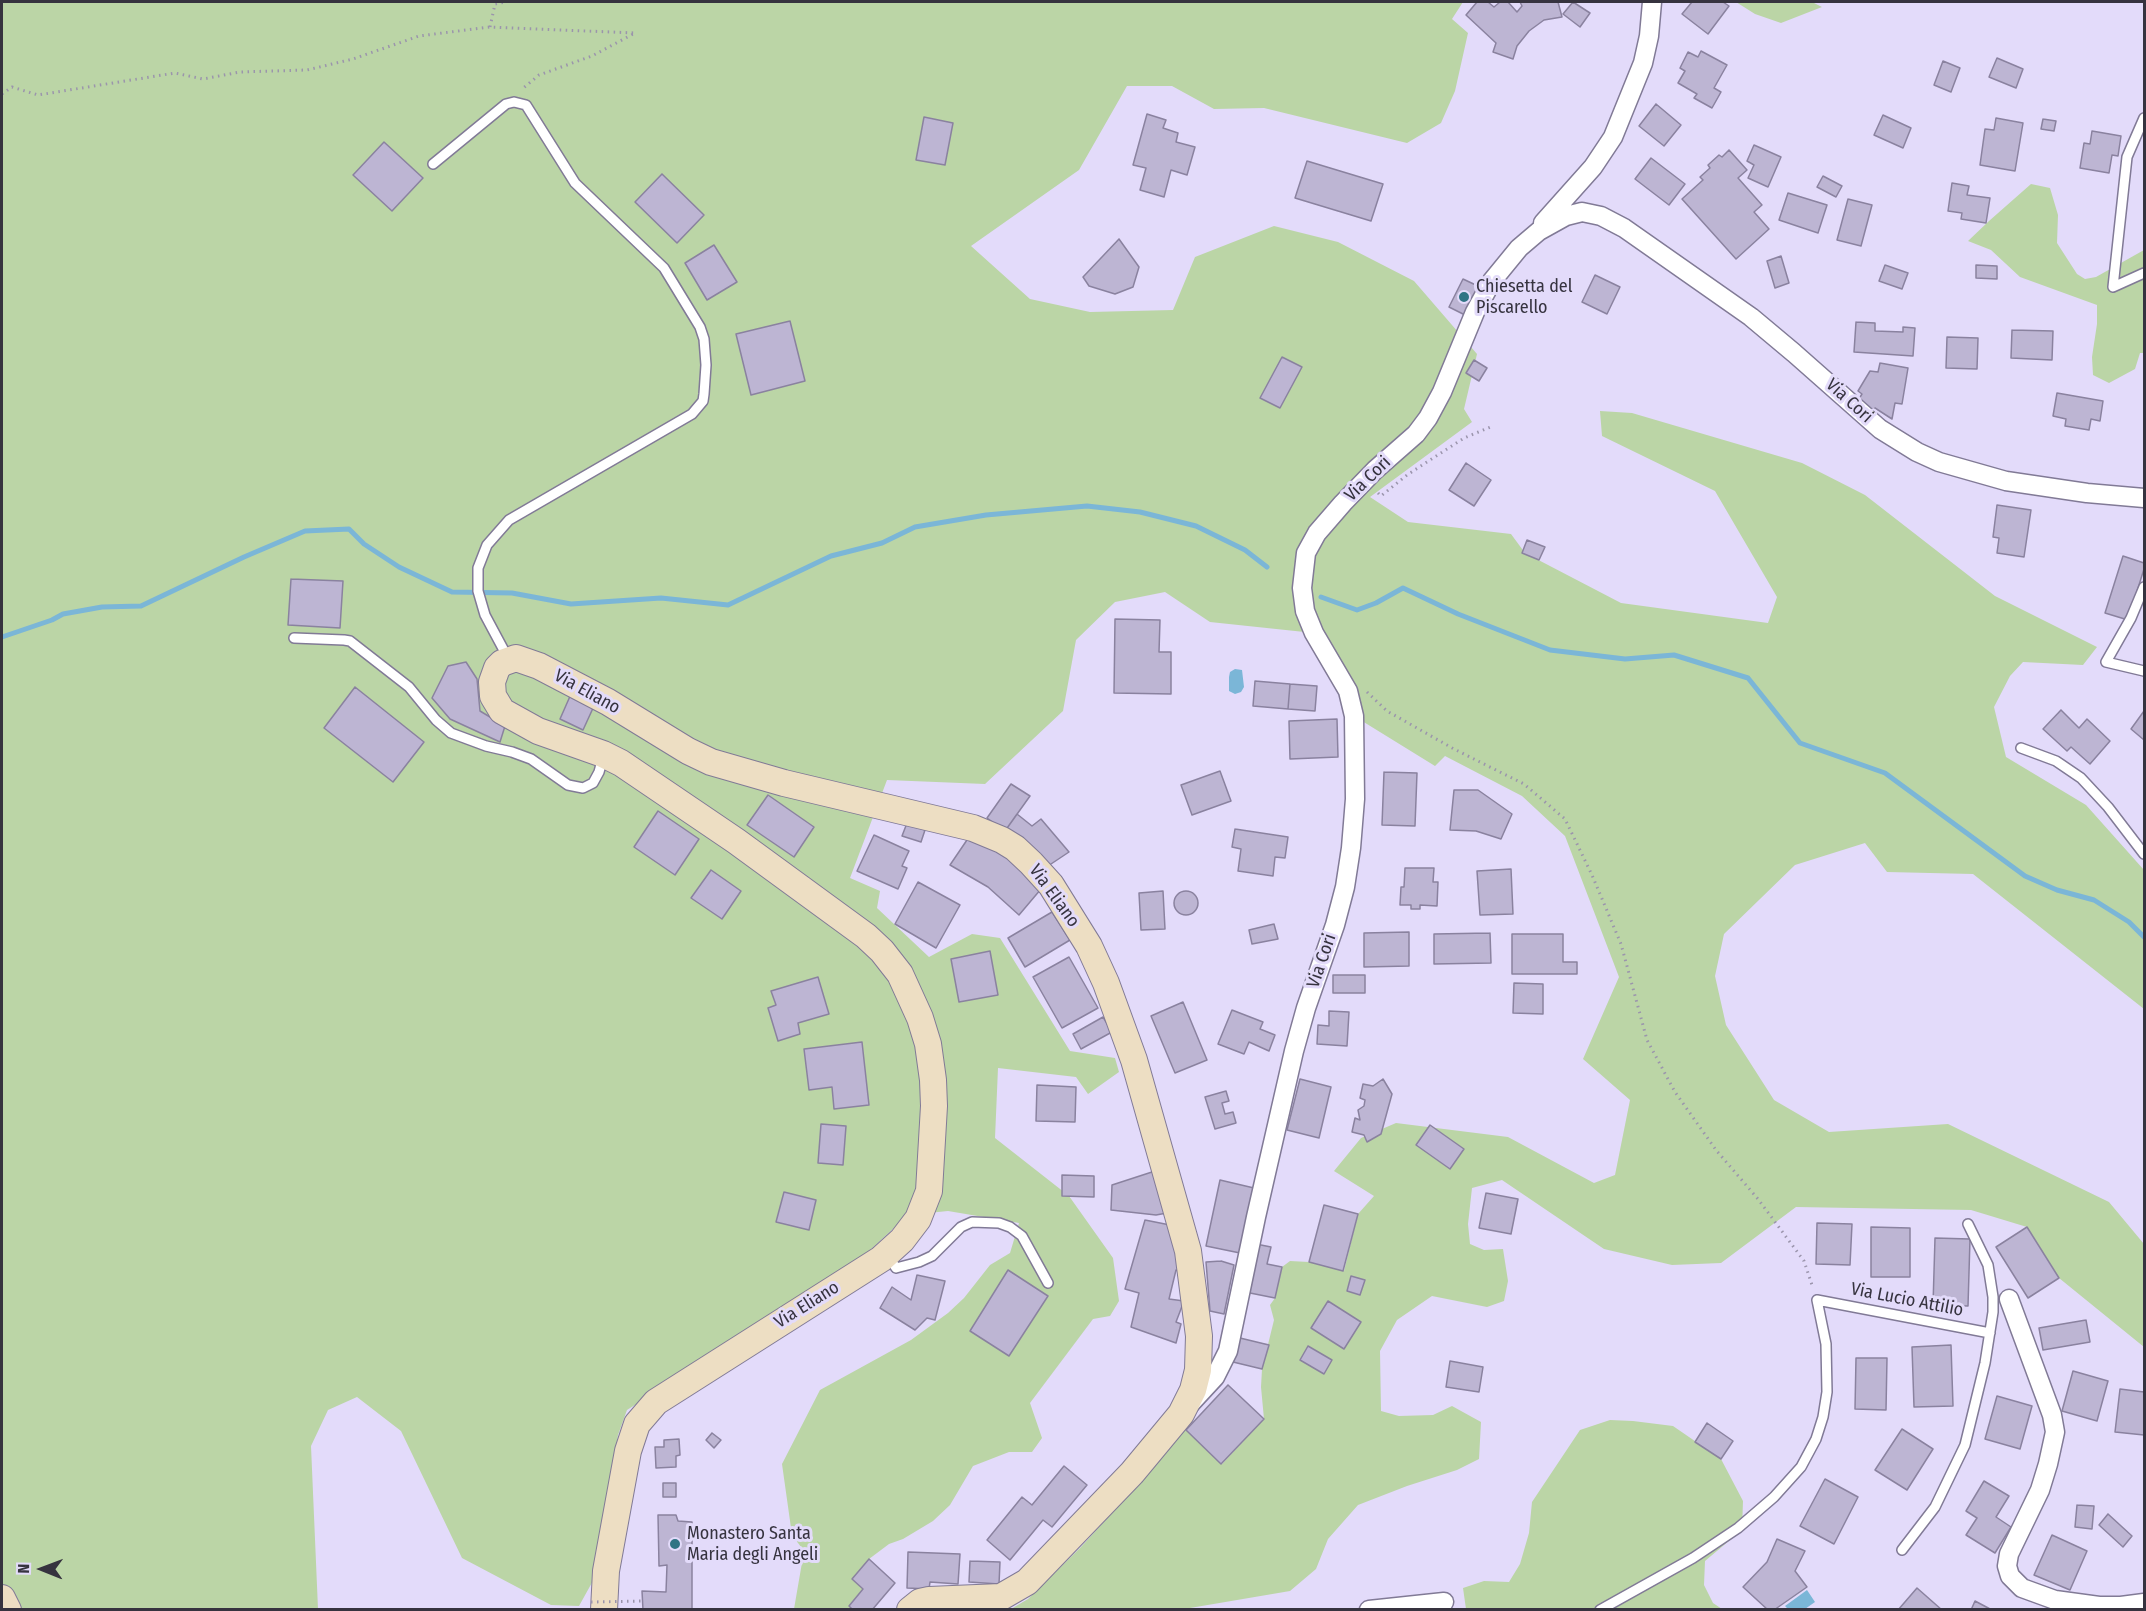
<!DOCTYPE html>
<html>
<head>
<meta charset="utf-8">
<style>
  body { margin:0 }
  #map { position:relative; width:2146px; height:1611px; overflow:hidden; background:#e3dbfa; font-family:"Fira Sans Condensed",sans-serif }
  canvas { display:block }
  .frame { position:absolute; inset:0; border:3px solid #36333f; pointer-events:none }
  .north { position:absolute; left:12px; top:1539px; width:60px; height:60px; -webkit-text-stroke:4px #e3dbfa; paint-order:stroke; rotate:271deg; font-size:16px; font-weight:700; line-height:24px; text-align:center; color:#36333f }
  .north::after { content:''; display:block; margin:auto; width:21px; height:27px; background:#36333f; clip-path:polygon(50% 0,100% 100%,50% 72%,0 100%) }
</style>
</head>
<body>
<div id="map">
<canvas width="2146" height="1611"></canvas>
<div class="frame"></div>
<div class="north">N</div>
</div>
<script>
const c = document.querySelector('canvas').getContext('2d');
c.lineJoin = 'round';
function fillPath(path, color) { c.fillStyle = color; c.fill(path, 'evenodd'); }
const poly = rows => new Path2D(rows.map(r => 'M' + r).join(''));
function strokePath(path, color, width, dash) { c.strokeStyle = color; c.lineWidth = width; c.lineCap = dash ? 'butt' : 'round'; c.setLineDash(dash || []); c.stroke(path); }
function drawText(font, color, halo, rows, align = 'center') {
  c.font = font + ' "Fira Sans Condensed",sans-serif'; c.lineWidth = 6; c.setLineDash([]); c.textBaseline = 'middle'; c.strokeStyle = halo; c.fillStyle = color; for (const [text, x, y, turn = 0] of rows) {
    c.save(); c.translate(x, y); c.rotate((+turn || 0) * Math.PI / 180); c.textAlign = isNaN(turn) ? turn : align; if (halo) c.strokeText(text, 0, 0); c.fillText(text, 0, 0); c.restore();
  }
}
const green = poly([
  [2,2,1463,2,1452,19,1468,33,1455,91,1441,123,1407,143,1264,108,1214,109,1172,86,1127,86,1079,170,971,246,1030,299,1090,312,1173,310,1195,257,1274,226,1338,242,1414,281,1477,354,1464,409,1472,422,1370,497,1408,522,1511,534,1525,553,1621,603,1768,623,1777,597,1715,491,1602,436,1600,411,1632,413,1802,463,1865,495,1995,596,2097,647,2083,665,2023,662,2010,676,1994,707,2006,757,2086,805,2144,870,2144,1009,1973,874,1887,872,1865,843,1795,865,1724,934,1715,976,1726,1025,1774,1100,1829,1132,1948,1124,2109,1202,2144,1244,2144,1347,2059,1278,2027,1227,1971,1210,1796,1207,1721,1263,1672,1265,1604,1249,1502,1180,1472,1188,1468,1224,1470,1244,1484,1250,1503,1249,1508,1281,1504,1301,1487,1307,1432,1296,1397,1320,1380,1351,1381,1411,1399,1416,1433,1415,1452,1406,1481,1422,1479,1459,1457,1470,1407,1486,1358,1505,1328,1539,1316,1569,1290,1591,1190,1608,1011,1609,1028,1599,1080,1548,1122,1502,1172,1438,1186,1430,1222,1464,1264,1419,1261,1387,1262,1369,1274,1320,1270,1305,1275,1298,1282,1267,1290,1261,1309,1262,1344,1271,1358,1214,1374,1196,1334,1171,1361,1138,1396,1123,1508,1137,1594,1183,1615,1175,1630,1100,1583,1059,1619,977,1565,836,1522,796,1445,756,1435,766,1354,716,1314,633,1210,622,1165,592,1115,602,1076,640,1063,711,985,784,887,780,850,878,880,891,877,908,929,957,972,934,1000,938,1070,1051,1115,1058,1119,1072,1088,1094,1076,1077,998,1068,995,1138,1069,1196,1113,1258,1119,1301,1110,1316,1093,1319,1030,1403,1042,1438,1032,1452,1009,1452,973,1466,950,1505,933,1521,903,1539,889,1544,869,1559,863,1589,849,1606,853,1609,794,1609,804,1551,792,1535,782,1464,820,1390,911,1340,948,1313,964,1298,990,1265,1010,1253,1019,1223,948,1211,908,1215,853,1266,627,1410,618,1435,594,1579,579,1606,551,1605,462,1558,401,1431,357,1397,328,1410,311,1446,318,1609,2,1610],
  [1736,2,1812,2,1822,7,1781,23,1755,14],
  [2031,184,2050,188,2058,215,2057,243,2077,274,2085,279,2096,277,2144,250,2144,353,2140,353,2135,369,2109,383,2093,375,2092,357,2097,324,2097,305,2020,277,1991,250,1968,241,1989,221],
  [1610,1420,1633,1421,1673,1426,1721,1459,1743,1501,1742,1530,1705,1561,1704,1585,1713,1603,1722,1609,1466,1609,1463,1588,1484,1581,1509,1582,1520,1564,1529,1533,1532,1502,1580,1430]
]);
const water = poly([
  [1235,669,1242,670,1244,687,1241,692,1235,694,1229,691,1229,677,1230,672],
  [1807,1590,1815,1602,1805,1609,1788,1609,1785,1606]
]);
const stream = poly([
  [1321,597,1357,610,1376,603,1403,588,1458,614,1550,650,1625,659,1674,655,1748,678,1800,743,1885,773,2025,876,2057,890,2094,900,2129,922,2144,937],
  [2,637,52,620,63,614,102,607,141,606,244,557,305,531,349,529,364,544,399,567,452,592,512,593,571,604,661,598,728,605,831,556,882,543,915,527,986,515,1087,506,1140,512,1196,526,1245,550,1267,567]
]);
const building = poly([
  [1477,2,1488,2,1494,7,1500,2,1508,2,1517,12,1522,6,1520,2,1558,2,1562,17,1544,20,1529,31,1517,46,1513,59,1493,52,1496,43,1466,15,1477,2],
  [1573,2,1590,13,1580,27,1563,14,1573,2],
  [1692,2,1723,2,1729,6,1708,34,1682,14,1692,2],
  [1701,51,1727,65,1714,88,1721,92,1712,108,1694,98,1697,94,1678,83,1685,71,1680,68,1688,52,1698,57,1701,51],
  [1997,58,2023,69,2016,88,1989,77,1997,58],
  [1943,61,1960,68,1951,92,1934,85,1943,61],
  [1656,104,1681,125,1664,146,1639,126,1656,104],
  [1147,114,1166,120,1163,128,1178,133,1176,142,1195,147,1187,175,1171,170,1164,197,1140,190,1146,168,1133,165,1147,114],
  [1883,115,1911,128,1903,148,1874,135,1883,115],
  [924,117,953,123,945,165,916,160,924,117],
  [1996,118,2023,123,2015,171,1980,165,1985,129,1994,130,1996,118],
  [2043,119,2056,121,2054,131,2041,129,2043,119],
  [2092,131,2121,136,2118,156,2112,155,2109,173,2080,168,2084,143,2090,144,2092,131],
  [384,142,423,178,392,211,353,175,384,142],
  [1754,145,1781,157,1768,187,1748,178,1754,165,1747,161,1754,145],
  [1729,150,1747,170,1738,178,1762,205,1754,212,1769,229,1736,259,1682,199,1703,180,1700,177,1710,168,1708,165,1719,155,1722,157,1729,150],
  [1651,158,1685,184,1669,205,1635,179,1651,158],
  [1307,161,1383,184,1371,221,1295,198,1307,161],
  [662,174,704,215,677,243,635,202,662,174],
  [1823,176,1842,186,1836,197,1817,187,1823,176],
  [1952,183,1969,186,1967,195,1990,198,1986,223,1961,219,1962,213,1948,211,1952,183],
  [1788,193,1827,205,1818,233,1779,220,1788,193],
  [1848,199,1872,205,1861,246,1837,240,1848,199],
  [1119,239,1139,267,1133,287,1115,294,1089,286,1083,277,1119,239],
  [714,245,737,282,707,300,685,263,714,245],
  [1781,256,1789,283,1775,288,1767,261,1781,256],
  [1885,265,1908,273,1902,289,1879,281,1885,265],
  [1976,265,1997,266,1997,279,1976,278,1976,265],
  [1595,275,1620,287,1607,314,1582,302,1595,275],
  [1463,279,1480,287,1465,315,1449,307,1463,279],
  [790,321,805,381,751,395,736,334,790,321],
  [1856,322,1875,323,1875,331,1903,332,1903,327,1915,328,1913,356,1854,352,1856,322],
  [2012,330,2053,331,2052,360,2011,358,2012,330],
  [1947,337,1978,338,1977,369,1946,368,1947,337],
  [1282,357,1302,367,1280,408,1260,398,1282,357],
  [1474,360,1487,368,1479,381,1466,373,1474,360],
  [1880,363,1908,368,1902,404,1895,403,1892,419,1875,408,1872,415,1855,405,1862,394,1858,391,1870,371,1878,372,1880,363],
  [2057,393,2103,401,2100,421,2091,419,2089,430,2065,426,2066,419,2053,416,2057,393],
  [1466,463,1491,480,1474,506,1449,490,1466,463],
  [1997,505,2031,510,2024,557,1997,553,1999,538,1993,537,1997,505],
  [1527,540,1545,547,1539,560,1522,553,1527,540],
  [2123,556,2144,563,2144,569,2128,620,2105,613,2123,556],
  [291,579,343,581,340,628,288,625,291,579],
  [1115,619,1160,620,1159,652,1171,652,1171,694,1114,693,1115,619],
  [466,662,477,679,480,711,505,726,500,742,450,719,432,698,448,666,466,662],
  [1255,681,1290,684,1288,709,1253,706,1255,681],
  [1290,684,1317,686,1315,711,1288,709,1290,684],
  [355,687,424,742,393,782,324,728,355,687],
  [571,694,594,706,583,730,560,719,571,694],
  [2061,710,2079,728,2087,719,2110,741,2090,764,2071,747,2067,751,2043,729,2061,710],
  [2144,711,2144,740,2131,729,2144,711],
  [1337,719,1338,757,1290,759,1289,721,1337,719],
  [1220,771,1231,801,1192,815,1181,785,1220,771],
  [1384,772,1417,773,1415,826,1382,825,1384,772],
  [1011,784,1030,796,1005,831,987,818,1011,784],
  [1454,790,1478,790,1512,814,1501,839,1476,831,1450,830,1454,790],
  [768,795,814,827,794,857,747,825,768,795],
  [658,811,699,839,675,875,634,847,658,811],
  [1017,814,1032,826,1041,819,1069,852,1045,868,1005,831,1017,814],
  [907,823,925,830,921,842,902,836,907,823],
  [1235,829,1288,837,1285,858,1275,857,1273,876,1238,871,1241,849,1232,847,1235,829],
  [874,835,909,851,902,866,907,868,898,889,857,871,874,835],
  [969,837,1009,857,1041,889,1019,915,988,887,950,865,969,837],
  [1405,868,1434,868,1433,882,1438,882,1437,906,1420,905,1420,909,1411,909,1411,905,1400,905,1401,887,1404,887,1405,868],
  [1511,869,1513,914,1480,915,1477,871,1511,869],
  [711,870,741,891,722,919,691,898,711,870],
  [918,882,960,905,936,948,895,924,918,882],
  [1163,891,1165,929,1141,930,1139,893,1163,891],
  '1174 903a12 12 0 1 1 24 0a12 12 0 1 1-24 0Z',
  [1052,912,1070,940,1025,967,1008,938,1052,912],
  [1274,924,1278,939,1252,944,1249,930,1274,924],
  [1409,932,1409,966,1364,967,1364,933,1409,932],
  [1490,933,1491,963,1434,964,1434,934,1490,933],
  [1512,934,1563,934,1563,962,1577,962,1577,974,1512,974,1512,934],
  [990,951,998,995,959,1002,951,959,990,951],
  [1069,957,1098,1008,1062,1028,1033,977,1069,957],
  [1333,975,1365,975,1365,993,1333,993,1333,975],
  [818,977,829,1014,798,1023,800,1034,778,1041,768,1008,776,1005,771,991,818,977],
  [1514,983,1543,984,1543,1014,1513,1013,1514,983],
  [1183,1002,1207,1060,1175,1073,1151,1016,1183,1002],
  [1232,1010,1263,1022,1260,1029,1275,1035,1269,1051,1249,1042,1244,1054,1218,1044,1232,1010],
  [1329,1011,1349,1012,1347,1046,1317,1044,1318,1025,1329,1026,1329,1011],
  [1103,1017,1112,1032,1081,1049,1073,1034,1103,1017],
  [862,1042,869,1105,834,1109,832,1087,809,1090,804,1049,862,1042],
  [1300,1079,1331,1087,1319,1138,1287,1130,1300,1079],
  [1383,1079,1392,1094,1381,1134,1367,1142,1364,1135,1352,1132,1355,1118,1360,1120,1358,1110,1364,1106,1365,1100,1360,1098,1363,1084,1373,1086,1383,1079],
  [1037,1085,1076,1087,1075,1122,1036,1121,1037,1085],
  [1226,1091,1229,1101,1222,1103,1225,1114,1233,1112,1236,1123,1215,1129,1205,1097,1226,1091],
  [821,1124,846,1126,843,1165,818,1163,821,1124],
  [1430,1125,1464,1149,1450,1169,1416,1145,1430,1125],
  [1155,1171,1167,1213,1156,1215,1111,1210,1112,1185,1155,1171],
  [1062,1175,1094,1176,1094,1197,1062,1196,1062,1175],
  [1220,1180,1254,1188,1240,1253,1206,1246,1220,1180],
  [784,1192,816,1200,809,1230,776,1222,784,1192],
  [1486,1193,1518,1199,1511,1234,1479,1228,1486,1193],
  [1324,1205,1358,1214,1343,1271,1309,1262,1324,1205],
  [1145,1220,1175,1226,1182,1272,1176,1270,1169,1299,1184,1301,1176,1322,1181,1324,1176,1343,1131,1327,1139,1293,1125,1289,1145,1220],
  [1817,1223,1852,1224,1850,1265,1816,1264,1817,1223],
  [1871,1227,1910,1228,1910,1277,1871,1277,1871,1227],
  [2027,1227,2059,1278,2028,1298,1996,1247,2027,1227],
  [1935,1238,1970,1239,1968,1306,1933,1305,1935,1238],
  [1256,1244,1271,1247,1267,1264,1282,1267,1275,1298,1245,1292,1256,1244],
  [1221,1261,1234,1265,1224,1314,1210,1311,1206,1262,1221,1261],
  [1008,1270,1048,1296,1009,1356,970,1331,1008,1270],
  [917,1275,945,1281,935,1320,927,1318,915,1330,880,1308,892,1287,911,1300,917,1275],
  [1351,1276,1365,1280,1360,1295,1347,1291,1351,1276],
  [1328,1301,1361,1322,1344,1349,1311,1328,1328,1301],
  [2086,1320,2090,1342,2043,1350,2039,1328,2086,1320],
  [1240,1338,1269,1345,1262,1369,1233,1362,1240,1338],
  [1951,1345,1953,1406,1914,1407,1912,1347,1951,1345],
  [1308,1346,1332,1360,1324,1374,1300,1360,1308,1346],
  [1856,1358,1887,1358,1886,1410,1855,1409,1856,1358],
  [1450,1361,1483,1367,1479,1392,1446,1387,1450,1361],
  [2073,1371,2108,1381,2097,1421,2062,1411,2073,1371],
  [1228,1385,1264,1419,1221,1464,1186,1430,1228,1385],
  [2120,1389,2144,1392,2144,1435,2115,1432,2120,1389],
  [1997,1396,2032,1406,2020,1449,1985,1439,1997,1396],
  [1707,1423,1733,1441,1721,1459,1695,1442,1707,1423],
  [1902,1429,1933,1449,1907,1490,1875,1470,1902,1429],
  [712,1433,721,1440,714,1448,706,1440,712,1433],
  [679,1439,680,1455,676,1456,676,1467,656,1468,655,1447,664,1447,664,1440,679,1439],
  [1064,1466,1087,1485,1052,1527,1043,1520,1010,1560,987,1540,1022,1497,1032,1505,1064,1466],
  [1825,1479,1858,1497,1834,1544,1800,1526,1825,1479],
  [1984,1481,2009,1496,1996,1517,2011,1527,1995,1553,1966,1535,1977,1518,1966,1511,1984,1481],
  [663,1483,676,1483,676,1497,663,1497,663,1483],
  [2077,1505,2094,1506,2092,1529,2075,1527,2077,1505],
  [2108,1514,2132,1536,2123,1547,2099,1525,2108,1514],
  [658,1515,676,1515,678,1521,692,1522,692,1610,643,1610,642,1591,666,1592,667,1565,659,1566,658,1515],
  [2052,1535,2087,1551,2070,1590,2034,1575,2052,1535],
  [1777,1539,1805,1551,1795,1571,1807,1587,1774,1610,1768,1610,1743,1587,1767,1562,1777,1539],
  [908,1552,960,1554,958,1584,930,1582,929,1589,907,1588,908,1552],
  [869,1559,895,1583,872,1610,853,1610,849,1606,863,1589,852,1579,869,1559],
  [970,1561,1000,1562,999,1584,969,1582,970,1561],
  [1917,1588,1942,1610,1898,1610,1917,1588],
  [1975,1601,1992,1610,1971,1610,1975,1601]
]);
const path = poly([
  [490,27,495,4,505,2],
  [2,94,12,87,38,95,175,73,203,79,240,72,307,70,353,59,419,36,490,27,635,33,592,56,539,75,521,90],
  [1378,493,1381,496,1407,475,1464,438,1493,426],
  [1367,692,1387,711,1454,749,1524,784,1565,819,1592,875,1621,944,1647,1040,1675,1092,1716,1150,1758,1199,1804,1261,1813,1288]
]);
const lane = poly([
  [2144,118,2127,157,2113,287,2144,273],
  [433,164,506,104,514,102,526,105,575,183,664,268,700,327,704,339,706,365,704,394,703,401,692,414,509,520,487,545,478,568,478,591,485,615,508,658],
  [2144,587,2131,618,2106,662,2144,671],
  [294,638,344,640,350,641,409,687,436,720,451,733,486,746,512,752,531,759,568,785,583,788,593,783,599,772,603,757],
  [2021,748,2056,761,2081,778,2108,807,2144,854],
  [887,1254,896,1268,919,1262,932,1256,961,1227,972,1222,999,1223,1010,1227,1022,1236,1048,1283],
  [1902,1550,1935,1507,1965,1445,1985,1363,1993,1312,1993,1297,1988,1265,1968,1224],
  [1600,1610,1693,1558,1738,1528,1774,1497,1801,1467,1816,1439,1823,1417,1827,1392,1826,1344,1817,1300,1990,1333]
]);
const street = poly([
  [1543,223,1593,167,1613,137,1643,63,1649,36,1652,2],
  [2009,1299,2052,1415,2055,1432,2048,1464,2040,1490,2009,1554,2007,1566,2010,1576,2022,1588,2055,1600,2099,1606,2121,1606,2144,1603],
  [1190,1404,1215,1377,1228,1351,1256,1217,1294,1051,1306,1008,1335,925,1345,887,1351,848,1355,799,1354,716,1348,691,1314,633,1305,611,1302,588,1306,553,1317,533,1343,503,1375,470,1416,434,1428,418,1442,392,1475,312,1492,281,1519,248,1539,231,1566,216,1582,212,1601,216,1624,228,1751,317,1794,353,1880,429,1917,452,1939,462,2006,481,2087,493,2144,498],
  [1369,1610,1444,1602]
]);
const secondary = poly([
  [2,1598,8,1610],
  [604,1610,606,1571,628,1451,637,1424,656,1402,881,1259,902,1240,918,1219,929,1191,934,1106,933,1080,928,1044,920,1018,900,974,882,951,866,936,736,841,621,763,603,754,538,731,502,711,493,696,492,682,497,668,502,663,516,658,539,666,608,702,688,751,711,762,784,783,973,828,1002,840,1015,848,1031,863,1051,885,1089,946,1106,983,1134,1060,1188,1251,1199,1336,1198,1370,1193,1390,1181,1414,1132,1473,1027,1582,1001,1597,929,1600,920,1602,910,1610]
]);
const pathBridge = poly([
  [591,1602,643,1601]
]);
const markers = [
  [1464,297,6,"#307484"],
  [675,1544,6,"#307484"]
];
const poiNames = [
  ["Chiesetta del",1476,287],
  ["Piscarello",1476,308],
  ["Monastero Santa",687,1534],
  ["Maria degli Angeli",687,1555]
];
const streetNames = [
  ["Via Cori",1849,401,42],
  ["Via Cori",1368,479,-44],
  ["Via Eliano",587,692,29],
  ["Via Eliano",1054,896,54],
  ["Via Cori",1322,961,-71],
  ["Via Lucio Attilio",1907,1300,11],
  ["Via Eliano",807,1305,-32]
];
fillPath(green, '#bbd5a6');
fillPath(water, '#7bb6d7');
strokePath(stream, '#7bb6d7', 5);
fillPath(building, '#bdb5d3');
strokePath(building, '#8a829f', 1.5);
strokePath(lane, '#817a96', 12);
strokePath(street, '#817a96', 21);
strokePath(secondary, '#817a96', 28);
strokePath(path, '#9b95ac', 3, [1.5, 4.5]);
strokePath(lane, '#fff', 9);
strokePath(street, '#fff', 18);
strokePath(secondary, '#eddec3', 26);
strokePath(pathBridge, '#9b95ac', 3, [1.5, 4.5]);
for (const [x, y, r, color] of markers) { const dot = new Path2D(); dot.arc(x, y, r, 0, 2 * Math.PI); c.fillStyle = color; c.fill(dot); strokePath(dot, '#e3dbfa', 2); }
drawText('18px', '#36333f', '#e3dbfa', poiNames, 'left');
drawText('18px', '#36333f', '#e3dbfa', streetNames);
</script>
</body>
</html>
